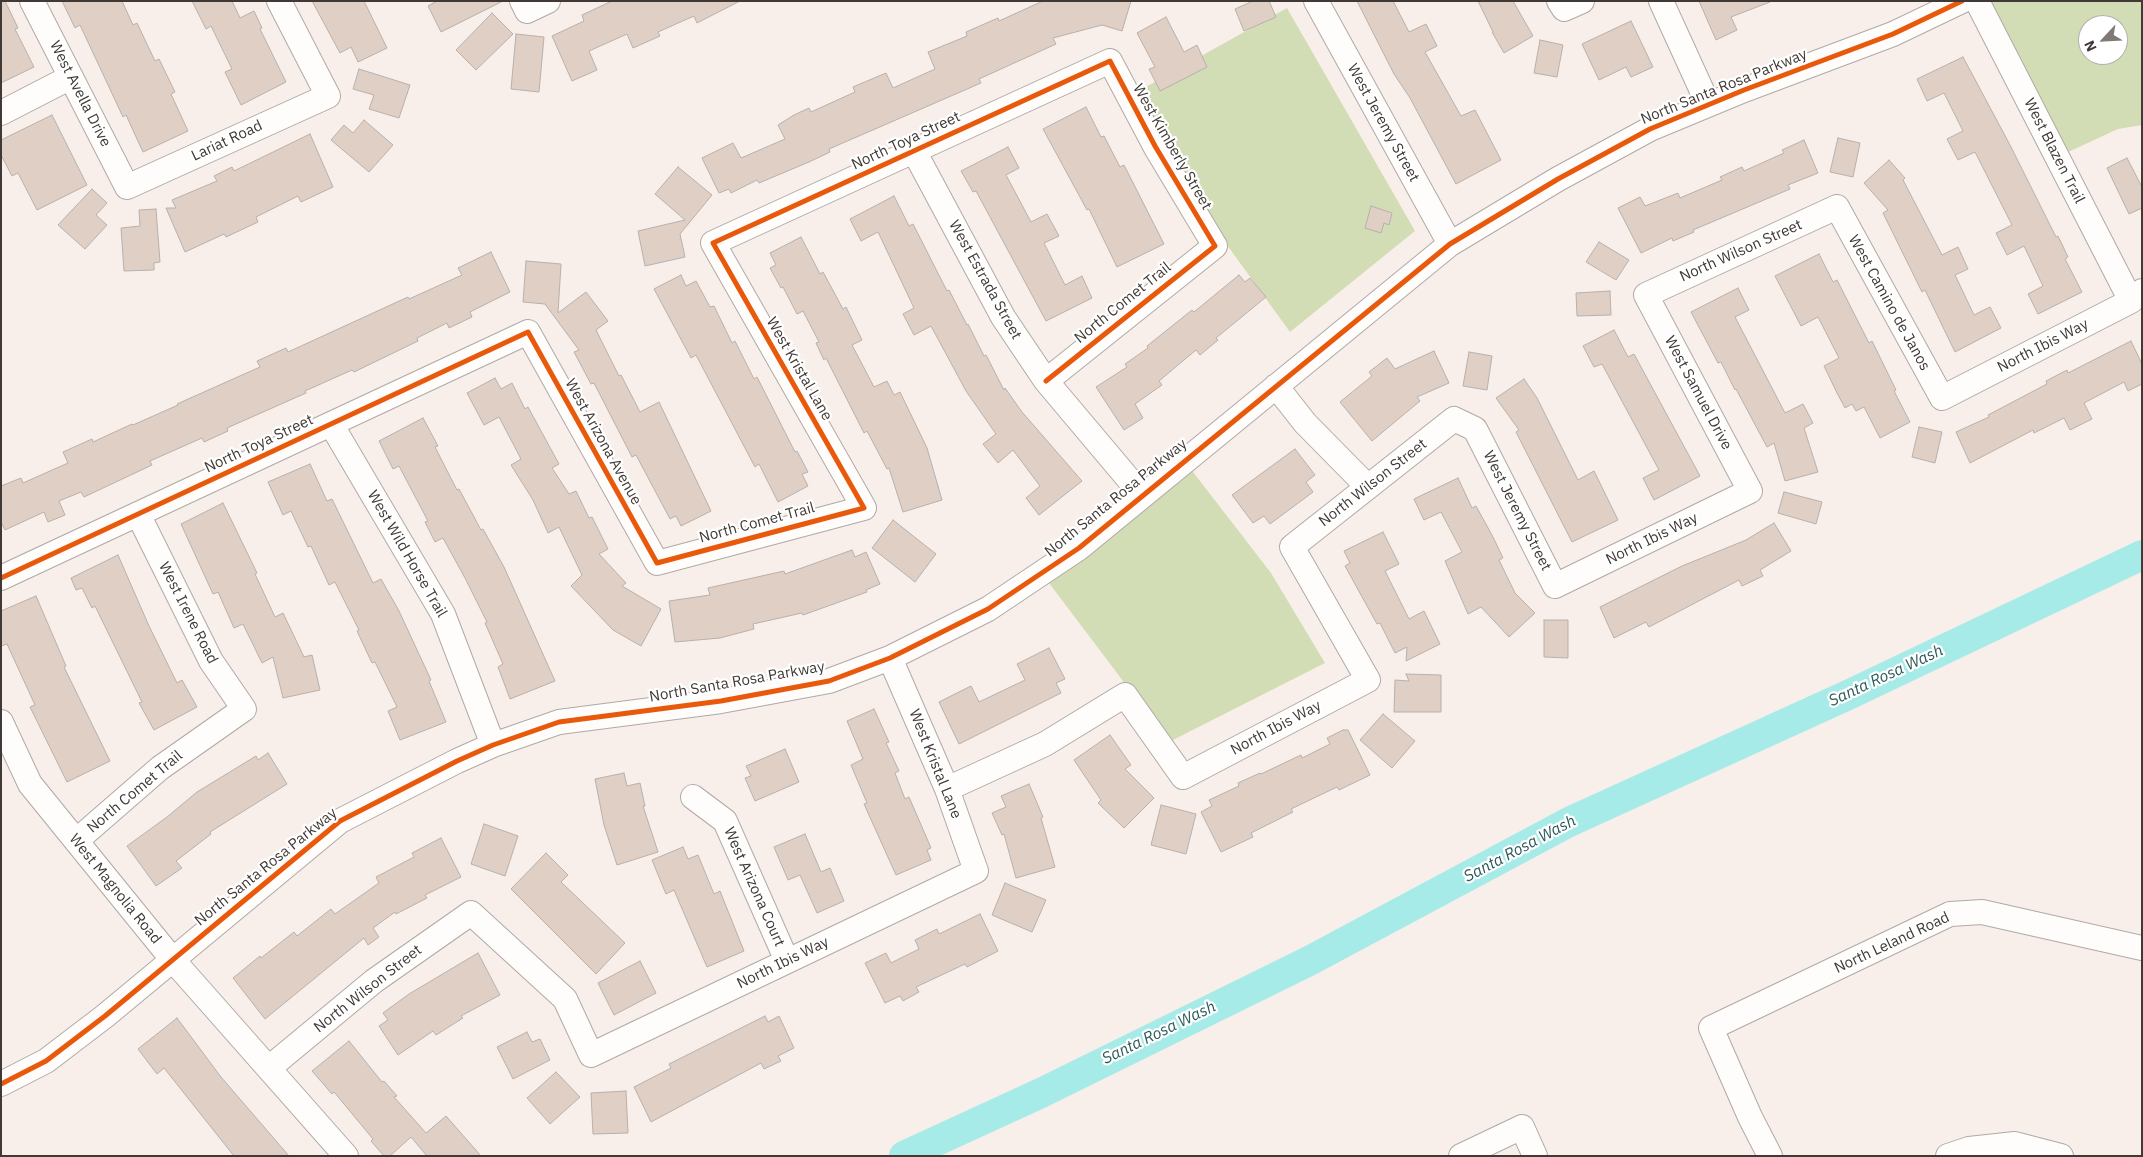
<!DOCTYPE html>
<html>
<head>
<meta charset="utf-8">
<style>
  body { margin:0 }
  #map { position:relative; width:2143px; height:1157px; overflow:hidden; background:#f8efea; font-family:"IBM Plex Sans",sans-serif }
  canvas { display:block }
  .frame { position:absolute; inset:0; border:2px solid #403936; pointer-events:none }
  .north { position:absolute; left:2078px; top:15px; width:50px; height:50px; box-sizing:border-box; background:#fff; border:1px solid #b3b0af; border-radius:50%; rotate:245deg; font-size:14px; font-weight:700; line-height:20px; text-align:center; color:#403936 }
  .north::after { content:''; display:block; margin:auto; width:18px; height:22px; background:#807975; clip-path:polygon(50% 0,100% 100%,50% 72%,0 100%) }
</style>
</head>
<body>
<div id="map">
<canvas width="2143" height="1157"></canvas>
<div class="frame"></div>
<div class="north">N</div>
</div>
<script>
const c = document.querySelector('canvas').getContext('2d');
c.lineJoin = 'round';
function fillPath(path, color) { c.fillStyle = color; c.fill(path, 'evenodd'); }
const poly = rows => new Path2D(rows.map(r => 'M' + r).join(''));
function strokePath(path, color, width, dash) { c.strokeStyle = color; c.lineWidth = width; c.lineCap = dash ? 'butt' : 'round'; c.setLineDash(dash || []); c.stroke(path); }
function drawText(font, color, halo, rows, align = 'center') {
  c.font = font + ' "IBM Plex Sans",sans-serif'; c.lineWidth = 4.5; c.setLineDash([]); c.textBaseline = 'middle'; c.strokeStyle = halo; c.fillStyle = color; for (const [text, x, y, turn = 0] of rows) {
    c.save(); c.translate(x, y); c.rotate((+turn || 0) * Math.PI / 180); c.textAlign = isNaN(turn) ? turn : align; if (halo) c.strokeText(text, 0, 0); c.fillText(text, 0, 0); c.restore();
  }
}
const green = poly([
  [1991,1,2142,1,2142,125,2118,129,2066,153,1988,3],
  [2088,25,2118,25,2118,55,2088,55],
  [1287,8,1415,231,1290,332,1214,227,1135,93],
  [1190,468,1271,573,1325,663,1169,742,1046,579]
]);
const river = poly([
  [904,1156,1041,1093,1309,961,1569,822,1848,695,2142,555]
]);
const building = poly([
  [1,1,5,1,18,28,15,29,34,67,1,83,1,1],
  [62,1,122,1,133,25,137,23,155,61,159,59,175,92,171,94,188,131,143,152,126,115,123,117,80,25,75,28,62,1],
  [192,1,232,1,240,18,254,11,262,28,260,29,286,82,241,105,225,72,232,69,211,26,206,29,192,1],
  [312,1,364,1,387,48,358,62,351,47,340,53,312,1],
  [437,1,503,1,441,32,428,6,437,1],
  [612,1,740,1,697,23,694,16,658,32,660,36,633,48,627,34,589,51,597,70,572,81,552,36,584,21,582,15,612,1],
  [1043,1,1131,1,1122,31,1102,25,1053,38,1056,44,979,79,981,83,829,149,830,152,809,162,759,183,757,180,731,193,729,189,719,193,702,158,733,143,741,158,785,139,778,125,794,115,809,108,811,112,855,92,853,87,886,73,893,88,935,69,928,52,967,36,966,32,998,18,999,21,1043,1],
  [1253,1,1269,1,1276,17,1244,31,1235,9,1253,1],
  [1357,1,1393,1,1409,32,1426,24,1437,46,1425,52,1461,116,1475,110,1501,160,1456,184,1410,98,1394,74,1357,1],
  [1478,1,1513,1,1533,36,1504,53,1492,32,1493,32,1478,1],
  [1699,1,1770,1,1770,2,1731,17,1737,30,1716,40,1699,1],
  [492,13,513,34,476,70,456,50,492,13],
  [1166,17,1184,52,1197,45,1207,67,1160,91,1149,69,1155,67,1137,33,1166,17],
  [1631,21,1653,67,1631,77,1626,67,1599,80,1582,44,1631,21],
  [516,34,544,37,539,92,511,89,516,34],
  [1540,40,1563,45,1557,77,1534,73,1540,40],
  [1963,57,2010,145,2056,237,2058,236,2068,257,2065,259,2082,292,2038,314,2028,294,2043,286,2024,246,2007,255,1996,233,2012,225,1975,152,1958,160,1947,139,1963,131,1944,93,1927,101,1917,79,1963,57],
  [359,69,410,85,399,118,369,109,374,95,353,89,359,69],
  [1086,107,1101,137,1104,136,1120,167,1124,165,1164,244,1117,267,1089,209,1087,210,1043,129,1086,107],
  [52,115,87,185,37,210,18,173,12,176,1,155,1,140,52,115],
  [364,120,393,145,369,172,331,140,344,125,353,133,364,120],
  [310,134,333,187,301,202,298,196,256,217,258,222,226,237,224,234,185,252,166,208,176,208,172,200,217,181,214,176,232,167,234,171,310,134],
  [1838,138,1860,143,1853,177,1830,172,1838,138],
  [1804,140,1818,173,1788,185,1790,189,1693,230,1694,232,1673,241,1672,238,1641,253,1618,208,1640,197,1645,206,1678,193,1680,198,1722,180,1720,177,1742,167,1744,171,1784,153,1782,150,1804,140],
  [1008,147,1019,168,1006,175,1031,222,1047,214,1059,236,1044,243,1065,285,1082,276,1092,298,1046,321,976,191,973,192,961,171,1008,147],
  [2127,158,2142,187,2142,208,2129,214,2107,168,2127,158],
  [1889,160,1905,178,1903,180,1942,255,1958,247,1968,269,1955,275,1974,315,1990,307,2001,328,1955,352,1925,290,1922,292,1883,213,1888,210,1864,183,1889,160],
  [678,167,712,195,680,234,685,257,645,266,638,231,685,220,655,194,678,167],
  [92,189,107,203,96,215,107,225,85,249,58,225,92,189],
  [894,196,909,226,913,224,947,291,949,290,967,325,968,324,984,356,986,355,1004,390,1005,388,1022,412,1082,481,1039,515,1026,498,1040,486,1013,450,998,463,983,444,996,434,966,391,931,326,914,335,903,314,914,308,878,232,861,241,850,219,894,196],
  [1371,206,1392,213,1389,225,1384,223,1381,233,1365,228,1371,206],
  [156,209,160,262,154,263,154,270,124,271,121,228,140,226,139,210,156,209],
  [801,237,820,274,823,272,843,309,846,307,862,340,852,345,874,387,887,381,894,395,900,392,927,448,942,500,903,512,889,468,887,469,867,431,864,433,826,358,824,360,816,343,819,342,803,311,797,314,783,287,781,288,770,268,776,265,770,253,801,237],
  [1599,242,1629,260,1616,280,1586,262,1599,242],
  [491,252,510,292,470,312,472,317,449,328,447,323,417,338,418,341,354,372,352,370,305,391,306,393,227,428,228,431,204,442,202,438,150,461,152,465,84,497,81,492,59,501,65,515,48,522,44,512,5,530,1,522,1,486,21,478,23,483,68,463,63,452,92,439,93,442,132,424,133,425,178,405,177,404,260,367,257,361,286,348,288,352,408,297,409,299,462,275,458,268,491,252],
  [1819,254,1833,282,1837,280,1869,343,1872,341,1896,390,1894,391,1910,422,1880,438,1864,407,1856,411,1852,404,1845,408,1837,393,1824,366,1839,358,1818,317,1801,326,1775,276,1819,254],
  [526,261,561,264,558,313,586,292,608,321,596,330,619,376,621,375,640,412,659,402,711,511,681,526,676,516,670,519,636,455,632,457,594,383,591,384,574,352,579,350,545,304,523,302,526,261],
  [681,275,686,286,696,281,710,307,714,306,732,343,735,341,754,379,757,377,795,452,797,451,808,472,802,474,808,486,778,502,759,464,755,467,696,355,691,358,654,289,681,275],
  [1239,275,1245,282,1250,278,1266,297,1216,338,1218,340,1200,355,1196,350,1159,381,1162,385,1135,404,1143,418,1124,430,1096,387,1127,367,1125,364,1148,348,1147,346,1192,310,1194,312,1239,275],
  [1738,288,1749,310,1735,317,1785,413,1803,404,1813,423,1804,428,1818,472,1785,481,1774,443,1767,447,1736,389,1735,390,1721,362,1718,363,1691,312,1738,288],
  [1610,291,1611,315,1577,316,1576,293,1610,291],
  [1614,330,1628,357,1634,354,1700,476,1654,500,1643,478,1659,470,1602,364,1594,367,1583,346,1614,330],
  [2131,341,2142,364,2142,384,2128,391,2124,382,2084,403,2092,419,2070,430,2064,418,2034,433,2033,430,1970,463,1956,432,1989,417,1988,415,2047,384,2046,381,2067,370,2068,373,2131,341],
  [1434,351,1449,383,1417,397,1420,401,1372,441,1340,402,1372,376,1369,372,1387,358,1395,369,1434,351],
  [1469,352,1492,356,1487,390,1463,386,1469,352],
  [495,378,501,389,512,383,525,409,528,407,559,464,552,468,569,494,576,491,589,518,592,517,608,549,599,554,626,583,622,586,661,609,641,646,613,630,571,586,582,575,559,527,548,533,533,500,511,465,521,459,499,417,484,425,467,393,495,378],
  [1524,379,1537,398,1578,480,1594,471,1618,520,1572,542,1516,432,1519,430,1496,398,1524,379],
  [423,418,438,446,435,447,457,490,459,489,481,530,483,529,504,567,555,681,510,699,498,667,503,664,485,623,487,622,465,578,443,538,435,542,425,522,428,521,399,466,393,469,379,441,423,418],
  [1919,427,1942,432,1935,463,1912,457,1919,427],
  [1295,449,1315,475,1306,482,1313,492,1270,524,1264,516,1253,523,1232,495,1295,449],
  [310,464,327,501,332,499,373,583,381,579,399,611,431,680,429,681,446,722,400,740,388,711,397,707,375,662,372,663,357,631,359,630,335,582,329,585,311,546,308,547,291,511,283,515,268,482,310,464],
  [1458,478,1472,508,1476,506,1493,537,1503,558,1499,560,1515,593,1535,613,1509,637,1481,607,1468,614,1445,561,1462,552,1441,512,1424,520,1414,499,1458,478],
  [1784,492,1822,502,1816,524,1778,513,1784,492],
  [223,503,257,573,255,574,275,617,283,613,304,657,312,655,320,690,283,698,273,657,262,663,243,624,234,628,218,592,213,594,181,524,223,503],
  [893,520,936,554,915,582,872,548,893,520],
  [1774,523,1791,551,1760,570,1763,576,1742,586,1739,580,1649,627,1646,622,1614,638,1600,607,1682,566,1746,540,1774,523],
  [1383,532,1399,564,1385,571,1409,619,1424,611,1440,644,1406,661,1407,647,1395,653,1380,623,1377,624,1345,566,1350,563,1344,551,1383,532],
  [852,550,855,557,866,552,880,584,866,590,867,592,803,615,802,613,753,624,754,629,720,638,675,642,669,601,710,595,708,588,784,571,785,574,852,550],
  [118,555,149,626,177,683,182,680,197,707,154,730,139,703,142,702,95,606,92,608,82,588,76,590,71,578,118,555],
  [36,596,66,666,64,667,110,761,67,782,30,707,35,705,7,644,1,646,1,611,36,596],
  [1544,620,1568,620,1568,658,1544,657,1544,620],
  [1049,648,1065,679,1056,683,1061,693,959,744,939,702,971,686,979,702,1025,680,1017,664,1049,648],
  [1406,674,1441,675,1441,712,1394,712,1395,680,1409,681,1406,674],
  [874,709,889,742,886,743,899,771,895,773,905,799,909,797,931,848,927,850,931,860,896,875,864,804,867,803,851,765,863,759,847,721,874,709],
  [1383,714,1415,741,1392,768,1360,740,1383,714],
  [1343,730,1348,730,1370,775,1339,790,1337,787,1291,809,1293,812,1251,833,1253,837,1221,852,1201,812,1212,806,1209,800,1239,786,1238,783,1260,773,1261,774,1301,755,1302,758,1330,744,1327,738,1343,730],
  [1110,735,1131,765,1125,769,1154,798,1124,828,1098,803,1101,800,1074,760,1110,735],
  [785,749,799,782,755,801,745,778,751,776,746,766,785,749],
  [268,753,287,784,210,832,211,834,176,861,182,868,156,886,127,846,167,817,197,792,256,756,258,760,268,753],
  [624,773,627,786,640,783,645,806,643,806,658,852,617,865,604,825,595,779,624,773],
  [1029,784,1043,817,1041,818,1055,867,1016,878,1004,834,1002,835,992,813,1006,807,1001,796,1029,784],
  [1161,805,1196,814,1186,854,1151,845,1161,805],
  [484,824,518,836,505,876,471,864,484,824],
  [805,834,821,872,830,868,844,901,817,913,800,875,788,880,774,847,805,834],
  [441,838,461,877,425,895,427,898,396,914,395,912,373,928,379,937,368,945,364,938,265,1019,233,978,260,956,261,958,294,932,297,936,331,909,335,914,379,883,376,877,414,857,412,853,441,838],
  [683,847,688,859,698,855,714,894,720,891,744,951,707,967,674,890,666,894,652,860,683,847],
  [546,853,568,875,561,882,625,943,596,974,511,889,546,853],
  [1005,883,1046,900,1032,932,992,915,1005,883],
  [980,914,998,951,967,967,965,964,916,987,919,992,903,1001,900,996,885,1003,865,963,886,953,891,963,919,949,915,940,937,929,939,934,980,914],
  [478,953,500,995,461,1016,463,1018,436,1035,433,1031,398,1055,379,1026,388,1020,383,1013,409,994,478,953],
  [640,961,656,993,614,1015,598,983,640,961],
  [765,1016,768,1022,779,1016,794,1048,778,1056,781,1061,764,1069,761,1063,651,1122,634,1087,671,1068,669,1064,765,1016],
  [177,1018,221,1077,289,1156,234,1156,164,1068,157,1074,138,1049,177,1018],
  [527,1032,532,1042,540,1039,550,1060,513,1079,497,1047,527,1032],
  [349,1041,382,1082,384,1081,397,1096,394,1097,426,1133,446,1116,481,1156,427,1156,411,1137,390,1156,384,1156,371,1141,373,1139,334,1092,332,1094,312,1071,349,1041],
  [556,1072,580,1097,550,1124,527,1098,556,1072],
  [626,1091,628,1133,593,1134,591,1093,626,1091]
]);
const minor = poly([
  [32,1,127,187,328,96,279,1],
  [522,1,527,11,548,1],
  [1316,1,1450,244],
  [1559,1,1564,9,1582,1],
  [1661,1,1708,104],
  [1977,1,2131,301],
  [1,113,71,77],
  [914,151,1003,317,1046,381,1142,495],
  [1276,386,1305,423,1368,487],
  [331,424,443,614,493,745],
  [1,578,528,332,657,563,864,508,713,243,1110,61,1155,146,1215,246,1046,381],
  [1,722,30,784,172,959,346,1156],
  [947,789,1045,744,1125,695,1183,777,1368,680,1292,547,1454,419,1475,429,1555,586,1750,491,1646,295,1837,207,1942,398,2131,301,2142,291],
  [693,797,725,821,787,961],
  [76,841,160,768,244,709,211,661,138,514],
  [269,1068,374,981,471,913,565,999,591,1055,976,871,947,789,890,658],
  [1,1084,46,1061,105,1016,340,821,457,761,493,745,559,722,721,701,829,681,890,658,988,609,1079,548,1450,244,1558,179,1650,129,1744,90,1893,34,1962,1],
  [1461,1156,1522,1127,1535,1156],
  [1770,1156,1750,1117,1711,1028,1950,914,1982,912,2142,948],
  [1948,1156,1969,1149,2015,1144,2061,1156]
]);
const cycleway = poly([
  [1,578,528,332,657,563,864,508,713,243,1110,61,1155,146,1215,246,1046,381],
  [1,1084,46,1061,105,1016,340,821,457,761,493,745,559,722,721,701,829,681,890,658,988,609,1079,548,1450,244,1558,179,1650,129,1744,90,1893,34,1962,1]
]);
const streetNames = [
  ["North Santa Rosa Parkway",1724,87,-22],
  ["West Avella Drive",80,94,63],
  ["West Jeremy Street",1383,123,61],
  ["Lariat Road",227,141,-25],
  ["North Toya Street",906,141,-25],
  ["West Kimberly Street",1172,147,60],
  ["West Blazen Trail",2054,151,63],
  ["North Wilson Street",1741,251,-24],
  ["West Estrada Street",985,280,61],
  ["North Comet Trail",1123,303,-39],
  ["West Camino de Janos",1889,303,61],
  ["North Ibis Way",2043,346,-27],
  ["West Kristal Lane",799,369,60],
  ["West Samuel Drive",1698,393,62],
  ["West Arizona Avenue",603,442,61],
  ["North Toya Street",259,444,-25],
  ["North Wilson Street",1373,483,-38],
  ["North Santa Rosa Parkway",1116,498,-39],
  ["West Jeremy Street",1517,511,63],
  ["North Comet Trail",757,523,-15],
  ["North Ibis Way",1652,539,-26],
  ["West Wild Horse Trail",407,554,60],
  ["West Irene Road",188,613,63],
  ["North Santa Rosa Parkway",737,682,-10],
  ["North Ibis Way",1276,728,-28],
  ["West Kristal Lane",935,764,68],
  ["North Comet Trail",135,792,-40],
  ["North Santa Rosa Parkway",266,867,-39],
  ["West Arizona Court",754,887,66],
  ["West Magnolia Road",115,889,51],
  ["North Leland Road",1892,943,-25],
  ["North Ibis Way",783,963,-26],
  ["North Wilson Street",368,989,-38]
];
const waterNames = [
  ["Santa Rosa Wash",1886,676,-25],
  ["Santa Rosa Wash",1520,849,-28],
  ["Santa Rosa Wash",1159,1033,-26]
];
fillPath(green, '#d3ddb5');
strokePath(river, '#a7ebe9', 30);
fillPath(building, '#e0cfc5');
strokePath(building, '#b7b0ac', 1);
strokePath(minor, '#b0a9a5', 26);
strokePath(minor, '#fefdfc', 24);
strokePath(cycleway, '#e8590c', 5);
drawText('15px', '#403936', '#fff', streetNames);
drawText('italic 16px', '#2a5858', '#fff', waterNames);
</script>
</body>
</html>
